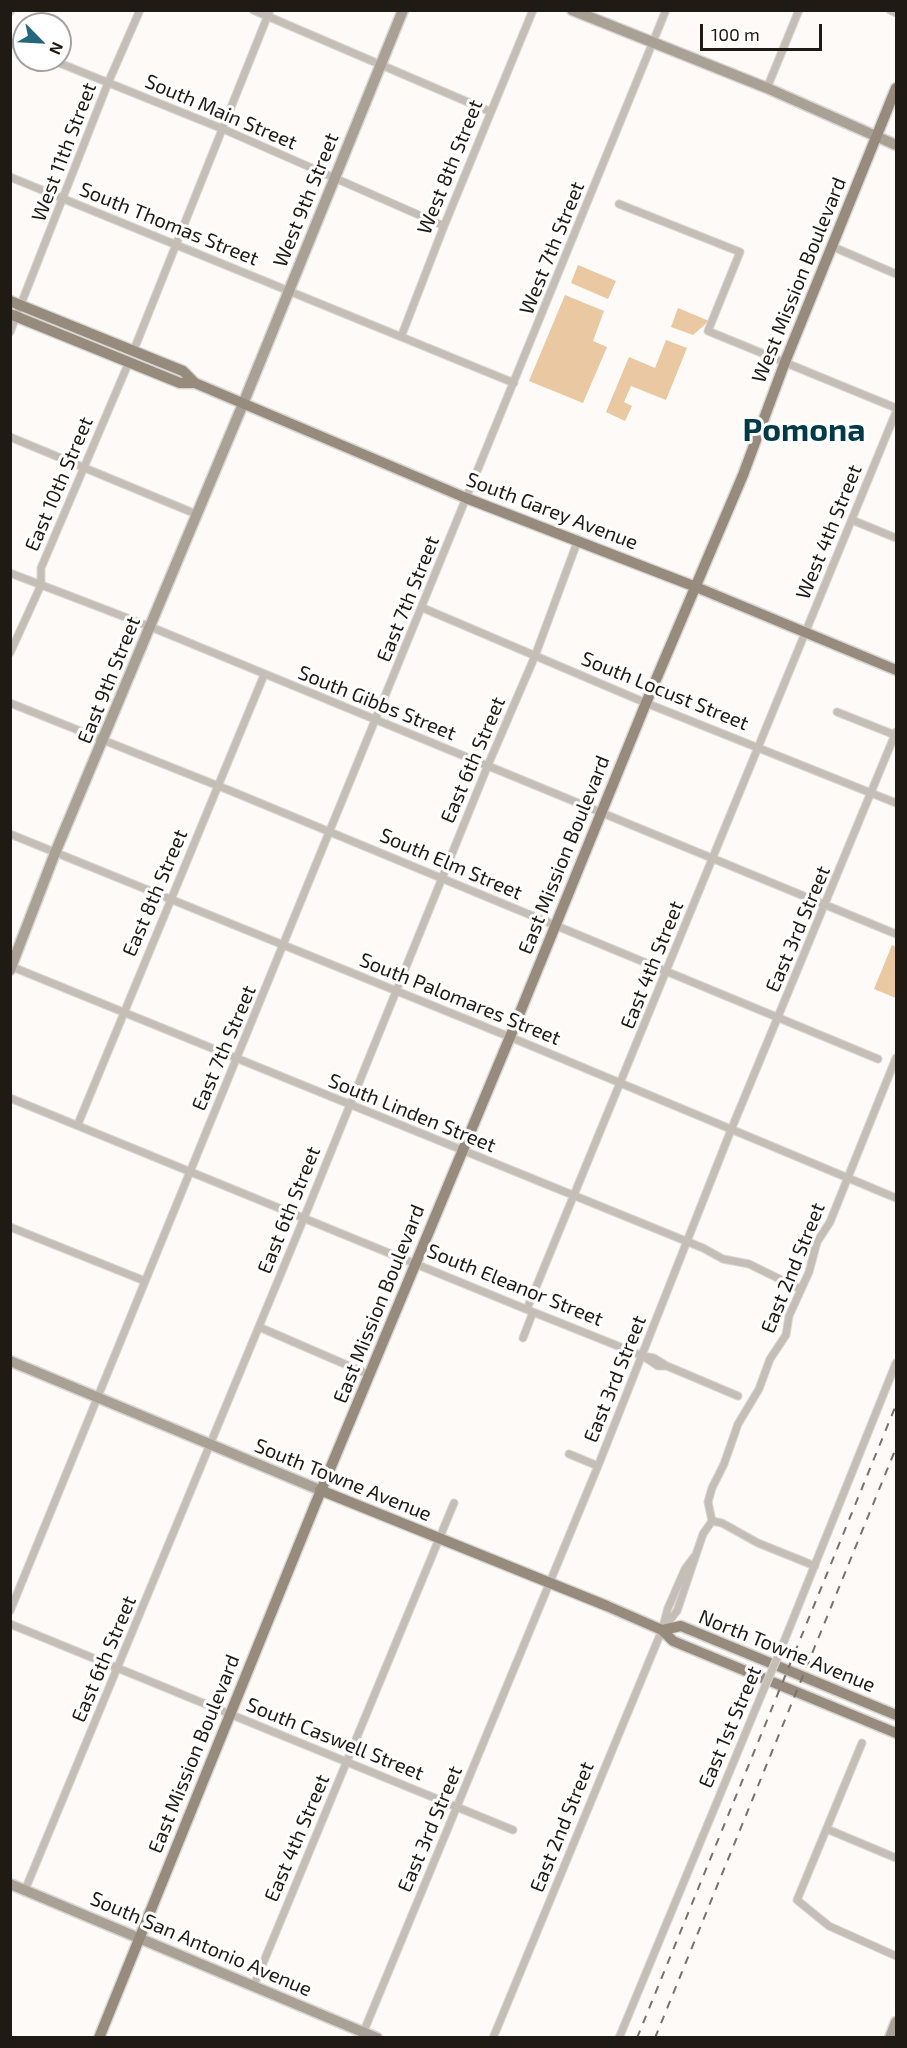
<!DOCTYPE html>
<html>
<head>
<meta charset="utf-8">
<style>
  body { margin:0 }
  #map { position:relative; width:907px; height:2048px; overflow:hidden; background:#fdfaf7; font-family:"Exo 2",sans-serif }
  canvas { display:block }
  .frame { position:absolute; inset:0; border:12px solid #1f1a13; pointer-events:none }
  .north { position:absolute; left:12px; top:12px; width:60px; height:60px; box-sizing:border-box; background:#fff; border:2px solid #a5a3a1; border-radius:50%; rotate:114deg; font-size:16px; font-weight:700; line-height:24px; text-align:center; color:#1f1a13 }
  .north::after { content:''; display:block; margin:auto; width:21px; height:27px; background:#25677a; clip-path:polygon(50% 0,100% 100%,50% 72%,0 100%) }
  .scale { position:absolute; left:700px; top:24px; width:122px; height:27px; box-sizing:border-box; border:3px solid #1f1a13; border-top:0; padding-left:8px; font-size:18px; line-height:21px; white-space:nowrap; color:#1f1a13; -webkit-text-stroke:4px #fff; paint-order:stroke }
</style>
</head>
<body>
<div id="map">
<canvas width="907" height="2048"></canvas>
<div class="frame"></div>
<div class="north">N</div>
<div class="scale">100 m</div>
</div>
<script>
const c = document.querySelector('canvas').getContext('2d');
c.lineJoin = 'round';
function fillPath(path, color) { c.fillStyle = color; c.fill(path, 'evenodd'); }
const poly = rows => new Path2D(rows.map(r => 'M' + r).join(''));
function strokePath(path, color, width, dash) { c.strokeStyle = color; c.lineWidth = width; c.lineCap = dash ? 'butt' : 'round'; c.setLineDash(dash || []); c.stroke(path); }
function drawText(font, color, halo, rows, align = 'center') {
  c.font = font + ' "Exo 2",sans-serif'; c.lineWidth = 6; c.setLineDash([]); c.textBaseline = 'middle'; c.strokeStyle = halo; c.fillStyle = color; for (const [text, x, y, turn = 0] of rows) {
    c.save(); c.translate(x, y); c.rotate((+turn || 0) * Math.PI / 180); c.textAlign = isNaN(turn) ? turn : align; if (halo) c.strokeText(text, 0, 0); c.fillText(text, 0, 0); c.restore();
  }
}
const green = poly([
  [578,265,616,281,608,299,571,283],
  [565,295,604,311,593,341,607,347,583,403,529,381],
  [678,308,709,321,693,335,671,327],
  [666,340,687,348,666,400,631,386,624,402,632,406,625,421,606,412,629,357,655,368],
  [892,945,896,947,896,998,874,989]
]);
const street = poly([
  [253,10,491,112],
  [890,10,896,13],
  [10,12,11,10],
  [10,43,24,49],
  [52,60,223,129,444,226],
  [767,88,799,10],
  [10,177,514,383],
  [619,204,740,252,708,331,896,408],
  [831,246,896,274],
  [10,332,108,83,140,10],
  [401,337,444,226,533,10],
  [133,352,270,10],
  [10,437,196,514],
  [852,520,896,538],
  [10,573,151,627,896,934],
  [423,608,646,703,896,803],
  [10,653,41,585,41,568,129,362],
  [10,703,231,791,878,1059],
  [837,712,895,735],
  [10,834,510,1037,896,1198],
  [10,966,703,1248,723,1259,749,1264,800,1289],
  [10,1098,533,1312,643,1356,654,1358,667,1366,738,1396],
  [78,1124,264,675],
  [10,1227,145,1281],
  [527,1309,896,412],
  [259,1327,370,1375],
  [523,1338,533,1312],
  [643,1356,658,1366,667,1366],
  [569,1454,598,1466],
  [712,1521,708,1502,712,1488,724,1464,738,1424,759,1389,770,1359,786,1335,789,1316,809,1272,817,1242,830,1222,896,1058],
  [712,1521,722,1523,758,1543,815,1566],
  [10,1611,666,10],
  [10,1624,513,1830],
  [665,1626,677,1611,703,1534,712,1521],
  [779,1654,896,1363],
  [862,1743,797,1900,829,1926,896,1956],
  [827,1829,896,1858],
  [25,1890,304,1218,488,765,535,656,578,540],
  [254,1985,454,1503],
  [361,2038,598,1466,731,1130,896,732],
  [493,2038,662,1630,668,1608,685,1569,694,1557],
  [619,2038,763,1691]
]);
const secondary = poly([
  [572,10,767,88,896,145],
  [10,970,55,853,243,404,403,10],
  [10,1361,320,1490],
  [10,1884,377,2038],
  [890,2038,896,2022]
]);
const primary = poly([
  [10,301,183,371,195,383,466,498,696,587,896,670],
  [10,314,180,383,195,383],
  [320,1490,607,1606,662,1630,673,1641,896,1733],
  [662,1630,681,1626,896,1715],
  [99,2038,315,1505,510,1037,646,703,743,475,785,362,896,88]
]);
const rail = poly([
  [637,2038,896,1405],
  [655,2038,896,1448]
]);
const streetBridge = poly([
  [763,1691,779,1654]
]);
const streetNames = [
  ["South Main Street",221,112,23],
  ["West 11th Street",64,152,-69],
  ["West 8th Street",450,167,-68],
  ["West 9th Street",306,200,-68],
  ["South Thomas Street",169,224,22],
  ["West 7th Street",552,248,-68],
  ["West Mission Boulevard",799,280,-68],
  ["East 10th Street",59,484,-67],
  ["South Garey Avenue",552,511,21],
  ["West 4th Street",829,532,-68],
  ["East 7th Street",408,599,-68],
  ["East 9th Street",109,680,-68],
  ["South Locust Street",665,691,22],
  ["South Gibbs Street",377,703,22],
  ["East 6th Street",473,760,-67],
  ["East Mission Boulevard",564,855,-68],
  ["South Elm Street",451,864,23],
  ["East 8th Street",155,893,-67],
  ["East 3rd Street",798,929,-67],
  ["East 4th Street",652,965,-68],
  ["South Palomares Street",460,999,22],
  ["East 7th Street",224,1048,-67],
  ["South Linden Street",412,1113,22],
  ["East 6th Street",289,1210,-68],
  ["East 2nd Street",793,1268,-68],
  ["South Eleanor Street",515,1285,22],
  ["East Mission Boulevard",379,1304,-68],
  ["East 3rd Street",615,1379,-68],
  ["South Towne Avenue",343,1480,22],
  ["North Towne Avenue",787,1651,22],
  ["East 6th Street",104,1659,-67],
  ["East 1st Street",730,1727,-67],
  ["South Caswell Street",335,1739,22],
  ["East Mission Boulevard",194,1754,-68],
  ["East 2nd Street",562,1827,-68],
  ["East 3rd Street",430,1829,-67],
  ["East 4th Street",297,1838,-67],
  ["South San Antonio Avenue",201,1944,23]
];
const townNames = [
  ["Pomona",804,430]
];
fillPath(green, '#e9c8a2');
strokePath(street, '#d9d6d3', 9);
strokePath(secondary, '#d9d6d3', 13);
strokePath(primary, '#d9d6d3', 13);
strokePath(street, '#c5beb7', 7);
strokePath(secondary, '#aaa196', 10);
strokePath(primary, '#978b7e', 10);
strokePath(rail, '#76726d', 2, [8, 8]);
strokePath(streetBridge, '#d9d6d3', 9, []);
strokePath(streetBridge, '#c5beb7', 7);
drawText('20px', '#1f1a13', '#fff', streetNames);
drawText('bold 32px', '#003a49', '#fff', townNames);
</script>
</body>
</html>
